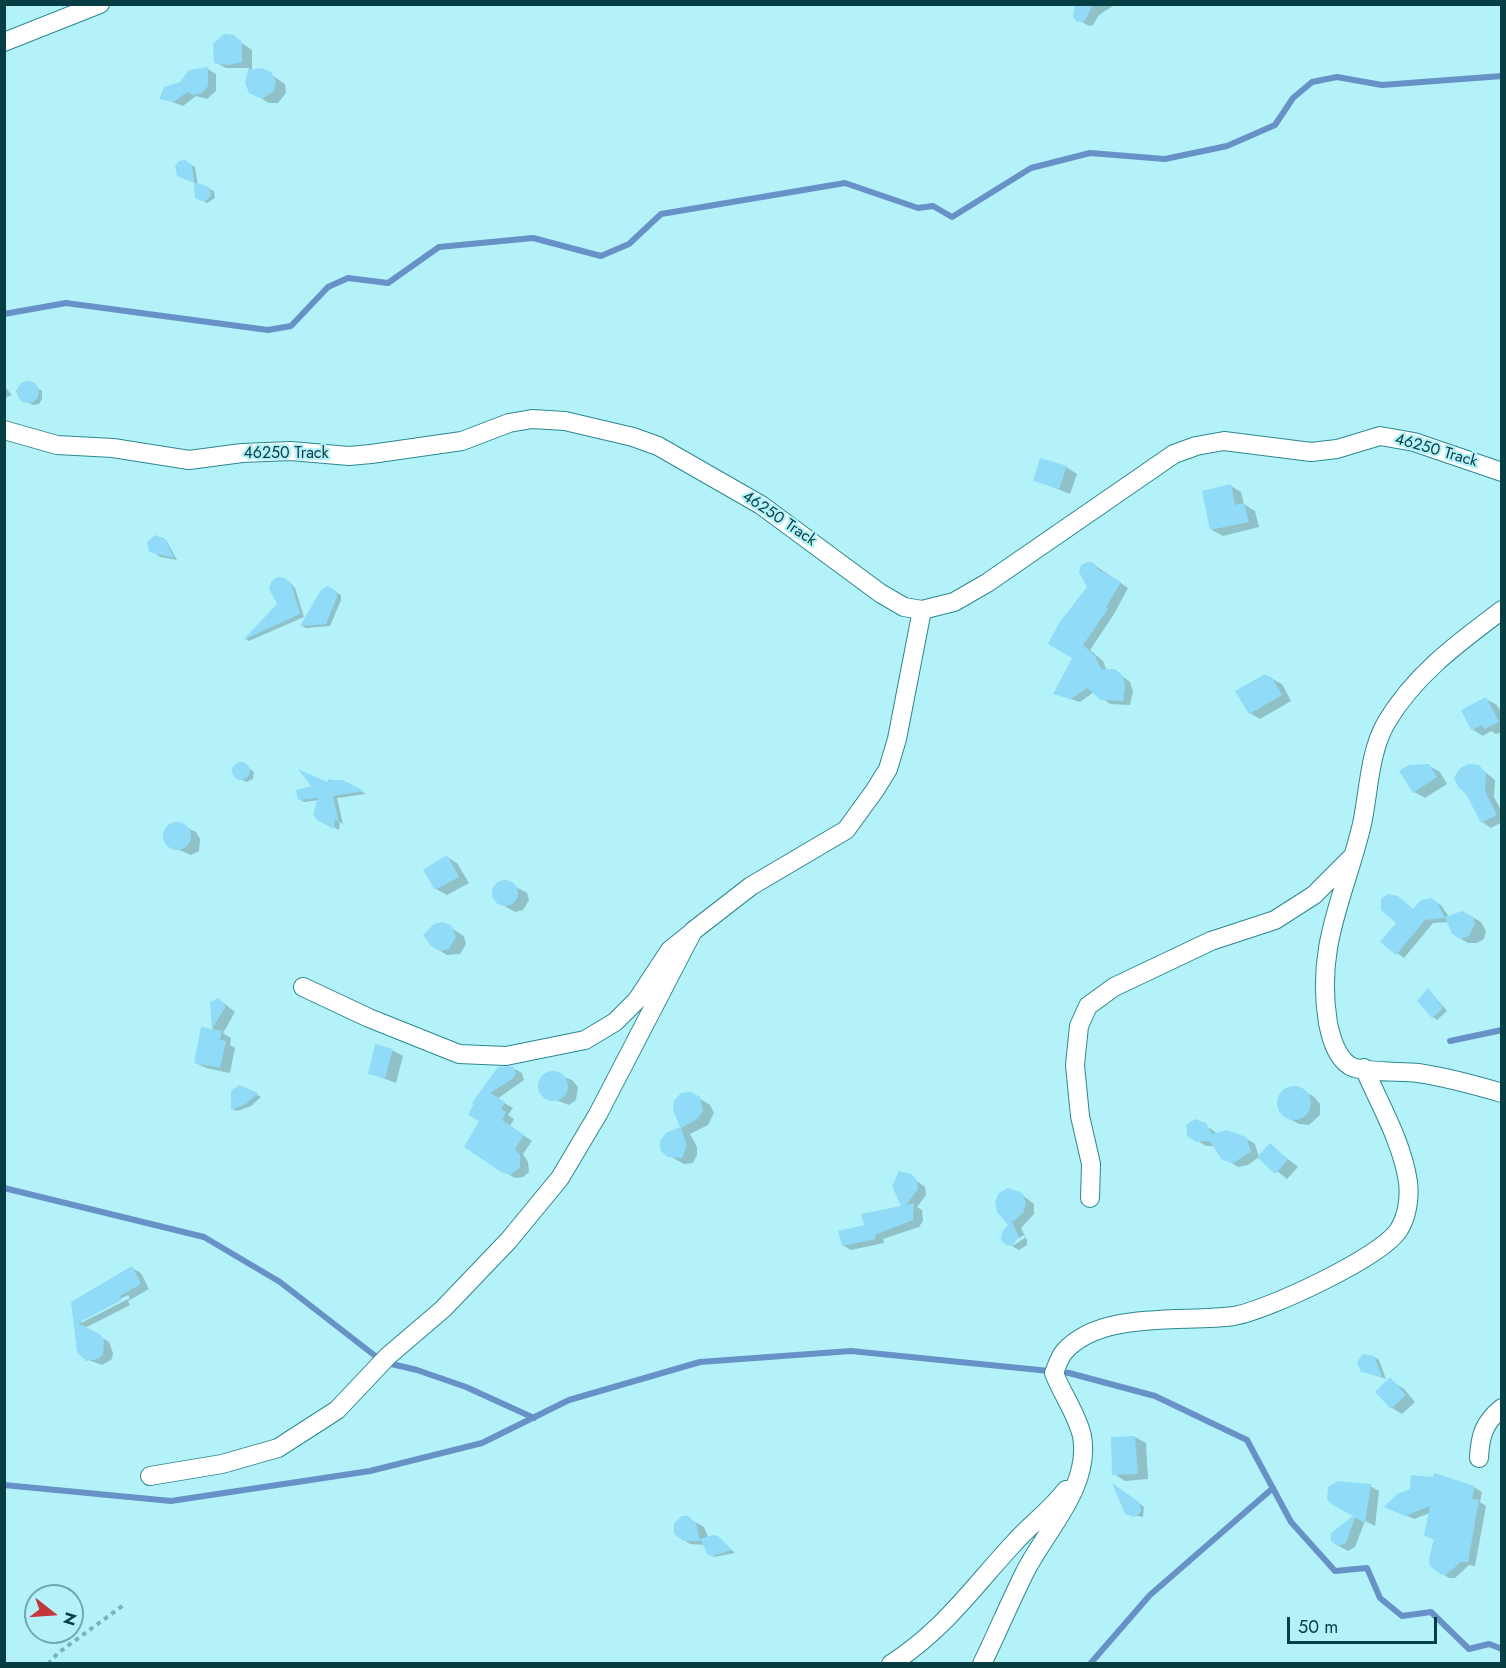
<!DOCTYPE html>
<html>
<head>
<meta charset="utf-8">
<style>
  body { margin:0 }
  #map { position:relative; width:1506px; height:1668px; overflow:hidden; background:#b3f2f9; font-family:Jost,sans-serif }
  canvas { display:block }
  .frame { position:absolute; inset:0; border:6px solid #073e43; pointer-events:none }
  .north { position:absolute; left:24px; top:1584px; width:60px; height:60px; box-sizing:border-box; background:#b3f2f9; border:2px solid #6eaab0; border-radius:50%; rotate:107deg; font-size:16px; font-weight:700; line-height:24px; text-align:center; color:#073e43 }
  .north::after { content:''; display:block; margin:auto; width:21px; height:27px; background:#c53638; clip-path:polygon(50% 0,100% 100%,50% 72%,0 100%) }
  .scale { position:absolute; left:1287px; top:1617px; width:150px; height:27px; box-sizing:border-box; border:3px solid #073e43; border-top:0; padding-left:8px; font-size:18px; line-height:21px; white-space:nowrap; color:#073e43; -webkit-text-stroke:4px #b3f2f9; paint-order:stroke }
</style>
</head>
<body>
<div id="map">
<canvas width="1506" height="1668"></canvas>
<div class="frame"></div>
<div class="north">N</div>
<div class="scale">50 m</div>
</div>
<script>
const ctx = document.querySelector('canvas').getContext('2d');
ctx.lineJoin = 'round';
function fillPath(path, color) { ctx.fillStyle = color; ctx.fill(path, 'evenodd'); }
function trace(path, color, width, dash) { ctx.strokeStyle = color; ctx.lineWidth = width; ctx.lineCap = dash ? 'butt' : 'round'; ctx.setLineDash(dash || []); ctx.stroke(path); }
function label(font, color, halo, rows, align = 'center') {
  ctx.font = font + ' Jost,sans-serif'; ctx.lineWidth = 4.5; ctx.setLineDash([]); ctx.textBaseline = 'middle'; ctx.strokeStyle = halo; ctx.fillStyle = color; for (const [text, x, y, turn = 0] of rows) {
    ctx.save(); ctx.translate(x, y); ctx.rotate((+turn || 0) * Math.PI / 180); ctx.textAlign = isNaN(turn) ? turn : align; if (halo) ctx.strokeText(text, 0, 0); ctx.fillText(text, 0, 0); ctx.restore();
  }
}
fillPath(new Path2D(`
  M1082 4H1116L1099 15 1093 25 1089 26 1080 21Z
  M240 42 252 50V71L273 76 285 84 286 93 278 103H269L250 92 247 83 249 68H226L215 62Z
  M208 69 216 74V91L207 99 196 96 183 106 161 98Z
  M190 164 195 167 198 185 214 191 215 198 207 203 197 197 195 183 176 170Z
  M29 383 42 391V399L39 404 33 405 21 399 16 391Z
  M4 386 12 395 4 398Z
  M1066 467 1077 474 1070 494 1035 480Z
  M1231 486 1241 492 1244 504 1255 511 1259 527 1223 536 1212 530Z
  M161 537 166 540 177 560 160 557 148 547 152 538Z
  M1093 564 1128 588 1114 614 1090 650 1103 661 1107 671H1115L1130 682 1133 691 1130 705 1110 704 1094 692 1080 702 1055 694 1074 658Z
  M290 582 295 588 304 617 249 641 246 639 279 604Z
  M328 588 341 595V600L330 626 306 628 302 626Z
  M1265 675 1282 684 1291 701 1260 719 1250 713Z
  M1486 699 1497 705 1502 714V732L1496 734 1491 731 1483 736 1472 729Z
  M238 764H244L254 772 253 779 246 782 241 779 234 771Z
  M1429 766 1440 772 1447 784 1425 798 1414 792Z
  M1479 767 1495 780 1494 797 1502 812V822L1491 828 1482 822 1467 793Z
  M330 780 343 781 366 794 337 798 343 824 340 822 339 830 319 819V800L304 802 299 799 327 784Z
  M176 823 196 832 200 839 199 851 191 855 168 845 164 838 168 826Z
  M447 857 457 863 469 883 447 895 436 889Z
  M505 881 527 893 529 900 523 910 515 912 496 901 493 889 498 883Z
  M1402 900 1414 910 1434 901 1441 905 1449 917 1462 912 1469 915 1481 922 1486 931 1484 939 1477 943H1468L1456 936 1448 922 1433 923 1404 958 1382 942 1399 922Z
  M446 925 464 936 466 944 460 954 447 955 436 948Z
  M1429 990 1447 1011 1437 1020 1433 1017Z
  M221 1001 235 1012 223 1033 231 1038 230 1045 235 1048 230 1073 206 1068 196 1063 213 1031 212 1003Z
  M392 1050 403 1056 396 1083 369 1073Z
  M499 1068H513L522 1073 524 1080 497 1099 513 1108 508 1115 514 1119 510 1126 532 1141 523 1154 528 1162 529 1172 523 1177 515 1178 506 1173 474 1104Z
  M551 1072 572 1080 578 1087 576 1100 569 1105 545 1096 540 1082Z
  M242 1086 261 1097 251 1106 237 1111 232 1109 236 1088Z
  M1292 1087 1313 1096 1320 1104V1115L1309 1125 1299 1124 1288 1118 1278 1106 1279 1096Z
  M699 1098 710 1105 714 1113 708 1125 690 1134 697 1147V1155L693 1163 684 1164 664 1153 661 1145 682 1127Z
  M1193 1121H1199L1218 1134 1245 1138 1255 1144 1259 1157 1270 1145 1298 1167 1287 1179 1259 1157 1248 1165 1238 1167 1219 1155 1214 1146H1206L1188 1135Z
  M910 1176 925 1187 926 1195 917 1207 922 1210 923 1221 919 1227 883 1239 884 1243 851 1250 843 1245 865 1226 903 1207Z
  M1017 1191 1034 1204V1214L1021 1228 1027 1240V1245L1019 1250 1012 1246 1025 1238 1024 1235 1010 1243V1225Z
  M132 1268 141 1273 149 1289 128 1301 130 1305 85 1328 109 1342 113 1353 112 1359 102 1365 91 1361 81 1356 72 1302ZM128 1295 130 1298 81 1323V1320Z
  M1374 1357 1379 1360 1386 1379 1362 1371Z
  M1393 1382 1404 1389 1415 1402 1402 1414 1392 1408Z
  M1135 1437 1146 1443 1148 1479 1125 1481 1114 1474Z
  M1370 1486 1379 1491 1375 1526 1365 1521 1355 1547 1348 1551 1335 1544 1332 1537 1355 1516Z
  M1117 1487 1144 1507 1143 1517 1129 1514Z
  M1475 1488 1482 1492 1480 1502 1486 1506 1475 1566 1469 1565 1455 1578H1449L1441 1573 1435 1540 1426 1535 1430 1513 1414 1519 1394 1510Z
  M688 1518 704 1527 709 1539 718 1538 735 1553 714 1557 709 1554 705 1545 690 1544 679 1537Z`), '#0003');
trace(new Path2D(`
  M4 314 66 303 268 330 291 326 328 287 348 278 388 283 439 247 533 238 601 256 629 244 661 214 845 183 918 208 933 206 952 217 1031 168 1090 153 1165 159 1227 146 1275 125 1293 98 1312 82 1337 77 1382 85 1502 76
  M1450 1041 1502 1030
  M4 1188 204 1237 280 1282 383 1362 417 1370 466 1387 534 1418
  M4 1485 171 1501 370 1471 482 1443 569 1400 700 1362 851 1351 1069 1373 1155 1396 1247 1440 1291 1522 1335 1571 1367 1568 1380 1598 1402 1616 1431 1612 1469 1649 1489 1644 1502 1649
  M1090 1664 1150 1595 1273 1488`), '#6891c7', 6);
fillPath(new Path2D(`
  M1075 4H1093L1085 21 1077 22 1073 17Z
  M224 34 234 35 242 42V62L228 65 214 63 213 44Z
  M208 67V86L202 93 193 95 187 92 174 102 159 99 164 87 180 82 189 70Z
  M262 68 271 72 276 81 274 91 262 99 249 93 245 83 248 70Z
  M185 160 192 165 194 182 209 187 211 195 207 200 201 201 195 198 194 183 177 176 175 166 179 161Z
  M17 392a11 11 0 1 1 22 0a11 11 0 1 1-22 0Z
  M1040 458 1067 466 1059 489 1033 481Z
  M1231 484 1235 505 1244 503 1249 522 1210 530 1202 491Z
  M155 535 165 539 174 558 149 552 147 542Z
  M1088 562 1094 563 1099 570 1121 582 1106 607 1108 609 1083 645 1095 656 1101 669H1115L1123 676 1125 686 1123 701 1101 700 1087 688 1071 699 1053 694 1072 658 1048 644 1059 623 1087 587 1079 572 1081 565Z
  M277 577 285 578 291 583 300 614 243 640 277 604 269 589 271 582Z
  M328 586 336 591 337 597 326 624 300 626 321 590Z
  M1265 674 1267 678 1271 676 1282 695 1249 714 1235 691Z
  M1486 697 1499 722 1484 729 1482 725 1471 730 1461 710Z
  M232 771a9 9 0 1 1 18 0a9 9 0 1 1-18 0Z
  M1429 764 1437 777 1413 793 1399 771 1409 765Z
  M1469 764 1479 765 1486 773 1485 791 1497 815 1481 823 1466 794 1458 787 1454 778 1460 768Z
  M298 769 327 782 329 778 330 781 343 780 364 791 333 796 339 824 335 818 334 829 317 820 313 814 318 798 298 800 296 790 311 786Z
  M163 836a14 14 0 1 1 28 0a14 14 0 1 1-28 0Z
  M447 855 459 877 435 890 423 870Z
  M492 893a13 13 0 1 1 26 0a13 13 0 1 1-26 0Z
  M1388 894 1398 896 1413 909 1421 900 1431 898 1437 902 1445 918 1425 920 1396 955 1380 942 1396 923 1381 910V899Z
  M1462 911 1473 917 1475 924 1469 936 1460 939 1452 934 1445 917Z
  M443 922 451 925 456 937 449 949 439 951 431 946 423 935 434 924Z
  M1428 988 1443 1008 1432 1018 1417 1001Z
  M218 998 226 1006 212 1029 222 1031 220 1040 226 1041 220 1068 194 1063 201 1027 212 1029 210 1002Z
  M375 1044 393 1049 385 1078 368 1074Z
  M513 1066 516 1074 512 1079 490 1093 505 1102 501 1109 506 1112 502 1120 524 1135 515 1149 520 1155V1167L510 1175 501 1172 464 1147 479 1121 468 1115 474 1103 471 1104 498 1067Z
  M538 1086a15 15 0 1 1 30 0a15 15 0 1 1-30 0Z
  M239 1085 258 1093 246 1104 231 1110V1091Z
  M1277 1103a17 17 0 1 1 34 0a17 17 0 1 1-34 0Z
  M691 1092 700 1097 703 1111 697 1119 681 1128 687 1145 682 1158 667 1157 660 1150V1141L666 1133 680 1127 673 1110 674 1101 681 1093Z
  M1195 1119 1206 1123 1212 1134 1227 1130 1246 1137 1251 1152 1233 1163 1222 1160 1210 1141 1196 1142 1187 1136 1186 1125Z
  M1270 1143 1288 1160 1275 1174 1257 1157Z
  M899 1171 911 1174 917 1180 918 1189 906 1205 914 1203 913 1220 875 1235 876 1239 842 1246 838 1231 864 1225 861 1214 901 1206 892 1186Z
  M1008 1188 1022 1193 1026 1203 1023 1213 1012 1222 1019 1237 1012 1246 1006 1245 1001 1240 1002 1232 1008 1225 997 1212 995 1202 999 1193Z
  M132 1266 141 1284 120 1296 122 1300 78 1323 101 1335 104 1341 103 1354 98 1359 86 1361 77 1352 71 1302Z
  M1363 1354 1374 1356 1382 1377 1361 1372 1357 1362Z
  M1390 1377 1406 1395 1391 1409 1375 1392Z
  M1135 1436 1138 1474 1112 1475 1111 1437Z
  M1434 1473 1475 1486 1472 1499 1479 1500 1468 1562H1461L1446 1575 1440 1574 1430 1566 1429 1560 1434 1538 1424 1536 1430 1506 1405 1516 1384 1507 1397 1494 1410 1489 1411 1475 1433 1477Z
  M1338 1481 1371 1484 1365 1523 1355 1517 1346 1543 1338 1546 1331 1541V1533L1353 1516 1331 1504 1327 1499 1328 1487Z
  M1112 1483 1139 1502 1141 1511 1138 1515 1134 1517 1125 1514Z
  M682 1516H688L696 1523 700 1541H683L674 1534V1523Z
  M713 1535 718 1536 732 1550 713 1556 708 1555 700 1539Z`), '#90dbf8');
const street = new Path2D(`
  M4 42 100 4
  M4 430 57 445 113 448 189 460 242 453 291 451 349 456 371 454 462 441 509 423 532 419 565 421 633 437 658 446 761 505 880 593 904 607 922 610 954 602 987 583 1174 454 1196 446 1224 441 1311 452 1337 449 1380 436 1414 442 1502 472
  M1502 610C1458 643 1414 675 1386 723 1369 753 1369 791 1362 824 1345 896 1315 945 1328 1023 1331 1038 1336 1057 1350 1066 1363 1073 1402 1071 1418 1073 1445 1077 1475 1085 1502 1093
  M303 987 369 1018 459 1054 506 1056 585 1040 615 1022 637 1000 670 950 690 934
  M1090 1198 1091 1164 1080 1116 1075 1065 1079 1026 1088 1006 1114 987 1211 941 1275 920 1314 895 1351 858
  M1479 1458C1480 1436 1484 1422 1502 1408
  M150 1476 222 1464 278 1448 337 1410 388 1356 443 1309 509 1240 560 1178 598 1114 693 931 751 886 846 830 875 790 888 769 897 739 922 610
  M891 1664C945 1629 972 1588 1015 1542 1031 1524 1051 1510 1066 1490
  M982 1664C997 1633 1010 1602 1025 1572 1046 1530 1091 1487 1082 1436 1077 1414 1062 1394 1054 1373 1057 1366 1059 1358 1064 1352 1100 1310 1183 1323 1234 1316 1268 1310 1379 1258 1398 1231 1407 1218 1410 1198 1408 1182 1402 1142 1380 1105 1364 1068`);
trace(street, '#2b8891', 20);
trace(new Path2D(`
  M48 1664 58 1653 125 1604`), '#77b3b9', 4, [4.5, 4.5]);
trace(street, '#fff', 18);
label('16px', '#073e43', '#b3f2f9', [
  ["46250 Track",1436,451,16],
  ["46250 Track",286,454],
  ["46250 Track",779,519,34]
]);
</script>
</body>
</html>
